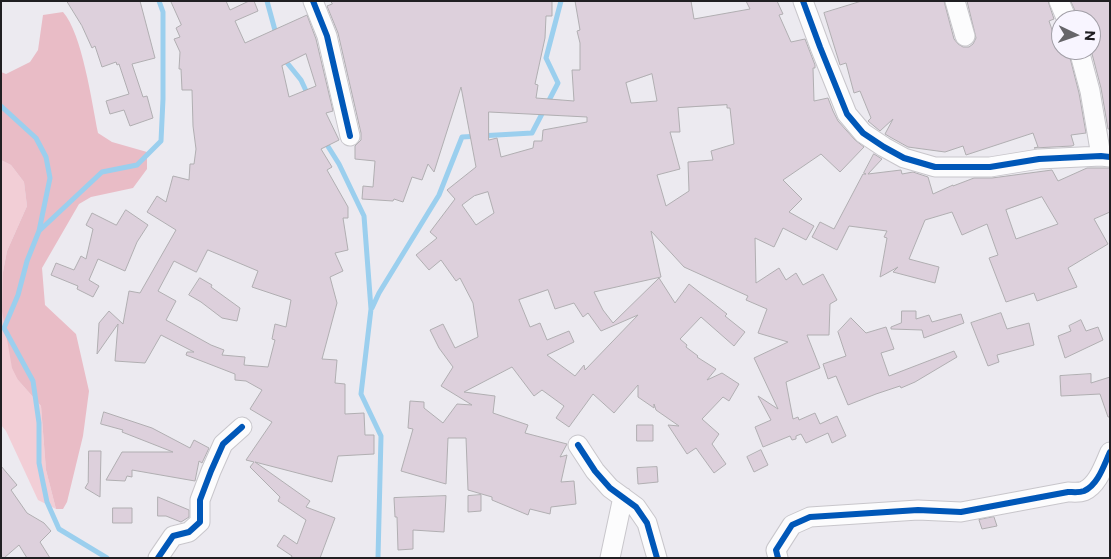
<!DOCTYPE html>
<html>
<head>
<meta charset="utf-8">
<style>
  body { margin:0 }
  #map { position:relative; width:1111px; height:559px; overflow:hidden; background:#eceaf0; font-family:Commissioner,sans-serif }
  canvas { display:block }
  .frame { position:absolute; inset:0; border:2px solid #201f22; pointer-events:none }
  .north { position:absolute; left:1051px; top:10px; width:50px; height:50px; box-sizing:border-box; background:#f8f5ff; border:1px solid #a29fa7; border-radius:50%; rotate:93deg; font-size:14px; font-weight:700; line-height:20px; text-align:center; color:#201f22 }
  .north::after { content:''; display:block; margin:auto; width:18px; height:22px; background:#67666a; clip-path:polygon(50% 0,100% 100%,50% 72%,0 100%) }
</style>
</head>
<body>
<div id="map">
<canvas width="1111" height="559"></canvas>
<div class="frame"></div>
<div class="north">N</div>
</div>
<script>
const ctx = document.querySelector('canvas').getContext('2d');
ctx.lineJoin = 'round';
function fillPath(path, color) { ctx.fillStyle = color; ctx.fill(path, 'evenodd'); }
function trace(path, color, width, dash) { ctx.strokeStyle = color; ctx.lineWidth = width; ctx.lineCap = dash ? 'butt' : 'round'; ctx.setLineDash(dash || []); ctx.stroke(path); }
fillPath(new Path2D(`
  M1 160 11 165 24 182 27 206 7 251 3 272 18 380 41 406 46 470 56 509 38 500 6 431 1 425Z`), '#f2ced6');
fillPath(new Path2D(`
  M63 12C82 33 92 103 98 133L112 142 147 152V169L133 188 91 197 79 204 42 268 45 305 76 334 89 391 83 436 67 502 63 509H56L46 470 41 406 18 380 12 368 2 311 3 272 7 251 27 206 24 182 11 165 1 160V72L6 74 30 62 38 50 43 15Z`), '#e9bcc6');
trace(new Path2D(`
  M267 1 276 34
  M284 59 301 80 308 95
  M1 106 36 138 46 157 50 178 39 231 27 261 18 295 4 328 33 381 39 423V463L47 502 59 529 107 558
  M324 140 339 164 364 216 371 309 361 394 381 436 378 558
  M39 231 102 172 137 165 161 141 163 99V12L159 1
  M372 308 379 293 439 195 462 137 532 133 558 83 546 58 561 1`), '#9bcfee', 5);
const building = new Path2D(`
  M67 1H140L155 58 132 64 143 97 147 96 153 118 130 126 124 110 110 114 106 101 129 94 119 64 117 65 116 62 102 67 95 46 92 48 82 26Z
  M171 1H226L230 10 249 1H254L258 11 235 21 245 43 307 15 316 39 333 111 326 113 339 140 321 149 332 167 327 170 348 207V218H343L348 250 335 253 343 271 330 277 337 303 322 359 337 360 335 383 345 384V414L364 413 365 435H374V454L338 456 332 482 255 462 310 501 306 507 335 518 320 558H291L292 556 277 546 284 535 297 544 306 520 278 501 280 497 250 467 254 462 246 460 272 422 250 409 262 390 246 381 235 380V374L186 355 187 352H194L161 335 145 363 115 361 118 324 97 354 99 323 109 311 123 324 129 291 140 293 176 230 147 212 157 196 166 202 173 176 189 180 190 164H194L196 149 193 126 192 90H182L181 69H179L180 52 174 39 180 37 176 28 181 25ZM306 54 316 86 289 97 282 66ZM208 250 258 271 252 287 291 300 286 327 275 324 272 339 275 340 268 367 244 365 245 357 222 355 224 350 211 345 166 320 176 301 158 291 174 261 196 272Z
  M331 1H552V16H546L545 38 535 84 538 85 536 98 574 101 572 70H580V43L577 31 580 30 575 1H691L694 19 750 9 746 1H777L783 14 779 15 791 42 805 39 815 65V68H813L814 101 828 98 833 111 838 121 855 140 864 147 840 172 821 154 783 180 802 199 789 212 814 226 806 240 783 228 774 247 755 238 756 283 779 268 786 280 796 273 803 285 823 274 837 300 830 304 829 335H807L820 368 786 382 793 419 798 417 799 420 815 413 820 424 837 416 846 436 832 443 828 433 806 443 801 434 796 436V439L792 440 790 436 763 447 755 427 771 420 758 396 778 409 754 358 788 342 758 333 767 309 746 300 748 296 684 267 651 231 661 277 594 292 603 310 613 323 659 278 675 303 689 284 727 314 725 316 745 332 734 346 701 317 680 339 687 345 686 347 698 356 697 357 716 369 707 380 722 373 739 384 729 401 723 397 702 419 719 434 712 444 726 464 714 473 696 448 687 454 668 425 679 426 656 410 654 404V408L638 397V385L614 413 593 394 569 427 556 418 564 406 542 390 534 396 512 367 464 392 495 396 493 413 528 425 525 433 567 444 560 457 567 455 561 482 574 481 576 504 551 507 550 514 530 509 528 515 492 500V497L468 490 466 438H448L446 484 401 471 413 429 408 428 410 401 424 402V408L443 423 457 404 472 405 441 386 453 367 439 348 430 330 443 324 455 348 478 337 473 303 460 278 456 281 441 260 429 270 416 255 437 238 430 232 455 199 447 190 476 167 461 87 434 172 428 164 422 180 412 177 403 202 394 199 393 201 362 199 363 186 373 187 375 161 355 159V146L361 140V133L338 33 327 6 332 4ZM652 74 657 101 631 103 626 83ZM727 105V108H730L734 144 711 151 713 160 688 162 689 191 666 206 657 175 680 169 670 132H680L678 108ZM489 112 587 117V122L543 130 542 141H534L533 148 501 157 497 138 489 140ZM488 192 494 213 476 225 462 205 474 196ZM548 290 555 309 574 303 583 317 588 313 601 331 638 315 585 370 584 365 575 376 547 355 574 342 569 331 547 340 540 323 530 327 519 300Z
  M862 1H944L954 39 958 44 963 47H969L973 44 976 38 967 1H1048L1054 19 1049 21 1059 50H1068L1079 93 1086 133 1071 135 1074 145 1072 146 1034 148 1038 147 1033 133 966 155 963 146 945 152 908 147 890 137 885 134 893 119 880 131 868 121 871 118 860 91 854 93 846 63 840 65 824 13Z
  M1071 1H1110V129H1108L1101 88 1091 50V20H1080Z
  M874 154 882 159 868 174 901 170 902 174 913 172 928 177 933 194 953 185V186L974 178H992L1052 170 1058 181 1087 168H1110V212L1094 219 1108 244 1068 268 1077 287 1037 301 1034 293 1006 302 989 258 998 255 987 224 962 235 952 212 925 220 909 259 939 267 935 283 893 272 898 267 880 277 887 238 884 237 887 231 849 226 837 250 812 237 820 222 834 229 863 174H866L864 173ZM1042 197 1058 224 1016 239 1006 210Z
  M126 210 148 225 137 242 125 271 98 259 89 280 99 286 93 297 77 289 78 286 51 275 56 263 74 270 81 256 86 259 93 229 86 225 92 213 116 225Z
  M200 278 212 285 211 287 240 308 237 321 222 318 201 302 189 295Z
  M902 311H916V319L929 315 932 322 961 314 964 323 924 338 922 330 891 329V327L901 323Z
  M1001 313 1007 329 1029 323 1034 345 997 355 999 362 988 366 971 323Z
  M851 318 866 333 886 327 894 349 881 353 889 376 954 351 957 357 915 382 901 388 900 386 876 394 848 405 836 376 828 379 823 364 846 356 838 332Z
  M1081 320 1086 331 1098 327 1103 340 1065 358 1058 336 1071 331 1069 326Z
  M1091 374V383L1110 377V417H1108L1100 394 1061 396 1060 376Z
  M104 412 152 428 190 448 194 440 209 448 202 463 199 461 195 481 132 470V477L127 476 125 481 106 480 122 452H173L122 432 123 430 101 424Z
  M637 425H653V441H637Z
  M761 450 768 465 754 472 747 457Z
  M89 451H101L100 497 85 488 88 483Z
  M1 466 17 485 11 490 27 513 44 523 51 531 40 542 50 558H27L19 545 4 558H1Z
  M657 467 658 482 638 484 637 468Z
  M481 495V511L468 512V496Z
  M446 496 444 532 413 530V549L398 550 397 517H395L394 498Z
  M158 497 189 510V517L181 522 166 516H158Z
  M113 508H132V523H113Z
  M994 517 997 526 982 529 979 520Z`);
fillPath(building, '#ddd0dc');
trace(building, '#b0aeb1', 1);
const street = new Path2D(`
  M313 1 327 36 350 136
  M803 1 820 47 847 114 863 133 884 147 904 158 935 167H990L1039 159 1101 156 1110 157
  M955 1 965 36
  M1059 1 1067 20
  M1079 50 1090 91 1101 156
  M578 445 595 471 610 488 636 507 647 523 657 558
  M158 558 173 536 189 532 200 522V500L211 471 223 444 242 427
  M610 558 623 497
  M778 558 776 550 792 525 810 517 918 510 961 512 1068 492C1073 492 1079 493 1084 491 1098 485 1104 465 1110 452`);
trace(street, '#c8c6cb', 21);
trace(street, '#fcfcfd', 19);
trace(new Path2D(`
  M313 1 327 36 350 136
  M803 1 820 47 847 114 863 133 884 147 904 158 935 167H990L1039 159 1101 156 1110 157
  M578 445 595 471 610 488 636 507 647 523 657 558
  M158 558 173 536 189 532 200 522V500L211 471 223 444 242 427
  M778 558 776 550 792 525 810 517 918 510 961 512 1068 492C1073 492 1079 493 1084 491 1098 485 1104 465 1110 452`), '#0057b8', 6);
</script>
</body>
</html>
